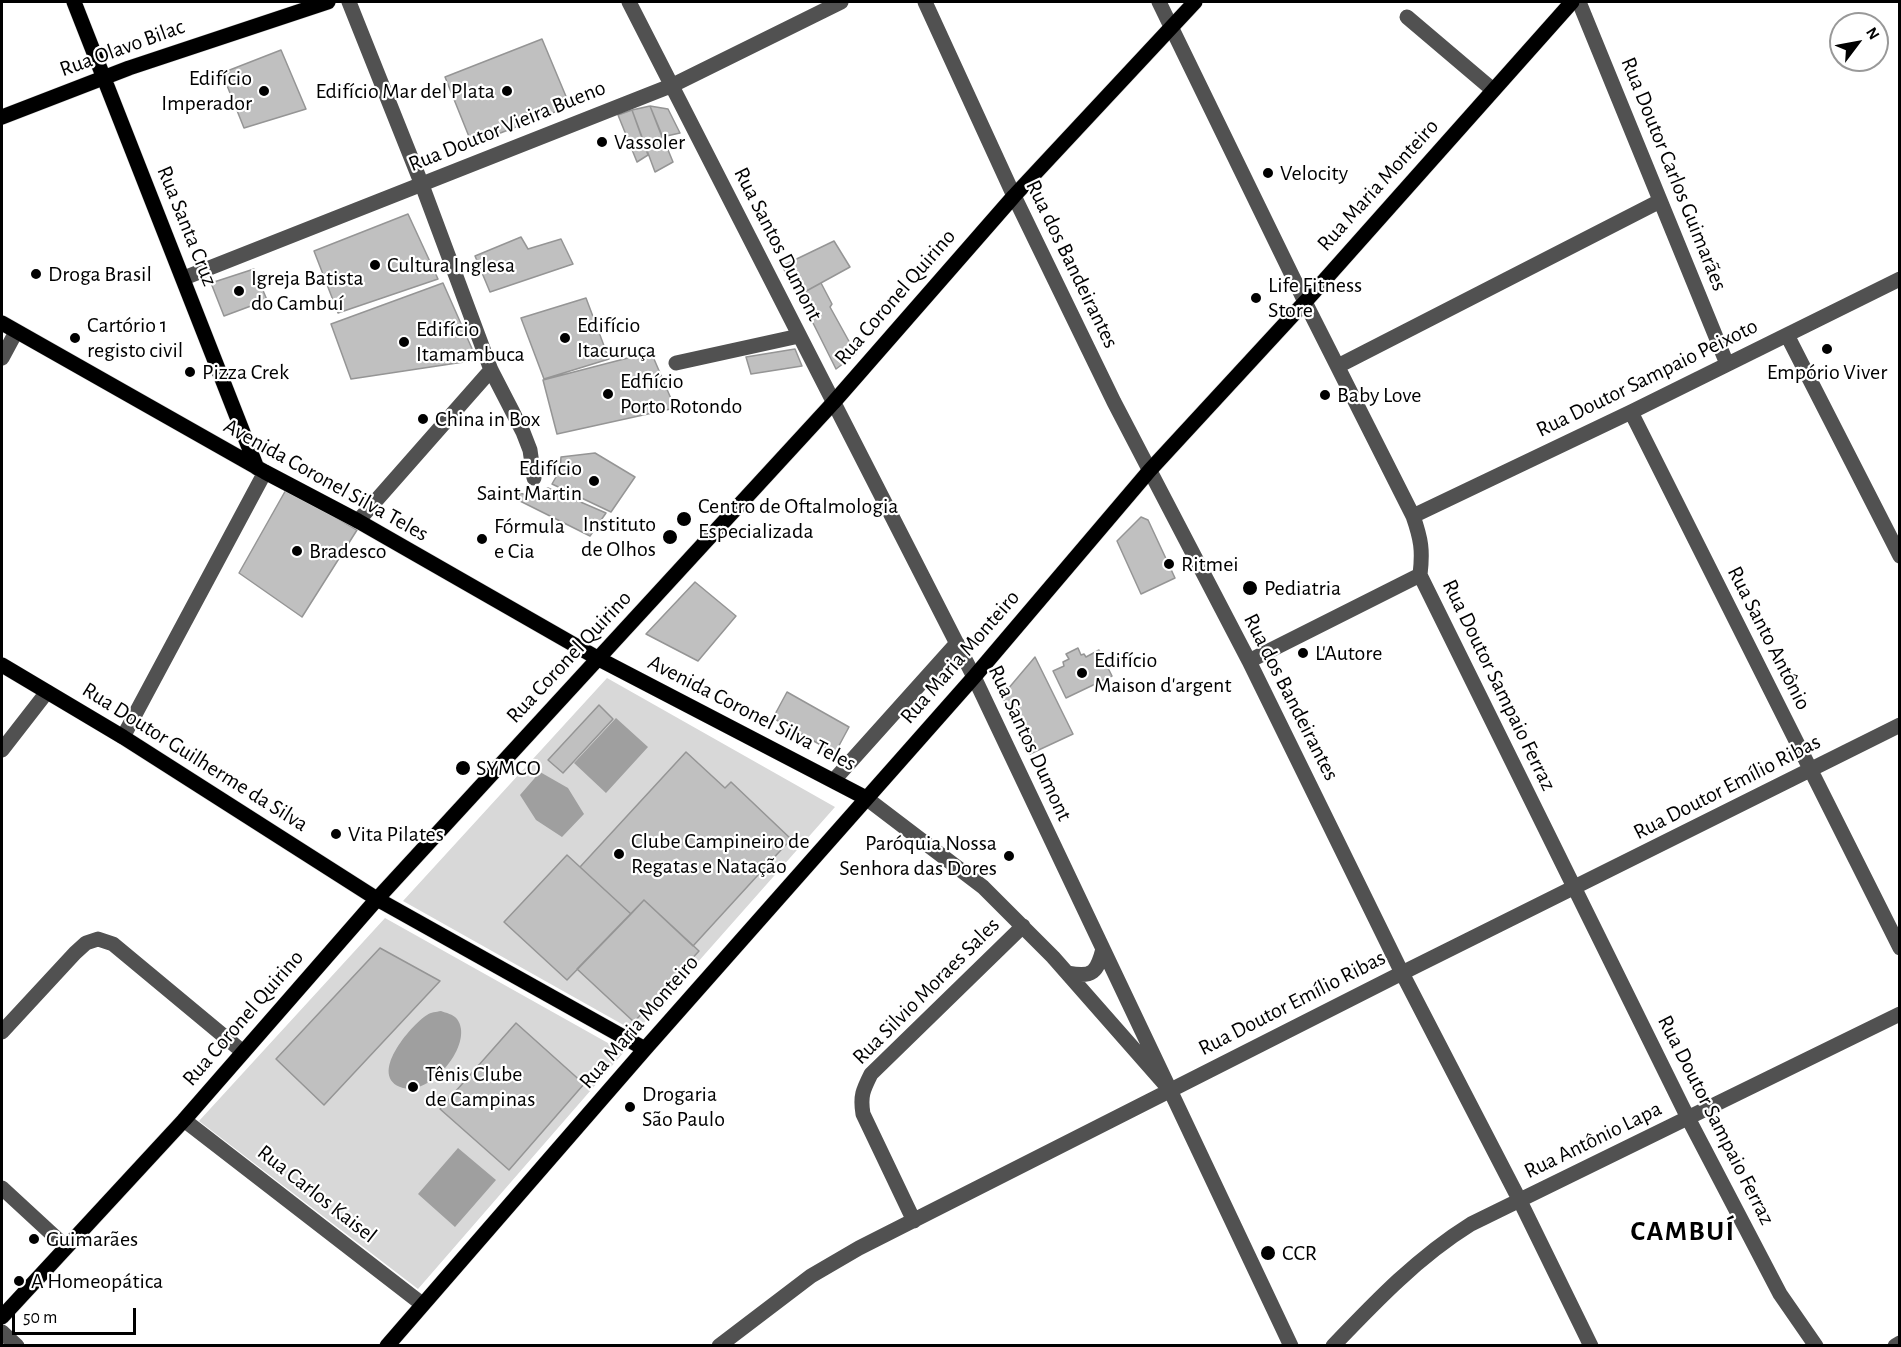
<!DOCTYPE html>
<html>
<head>
<meta charset="utf-8">
<style>
  body { margin:0 }
  #map { position:relative; width:1901px; height:1347px; overflow:hidden; background:#fff; font-family:"Alegreya Sans",sans-serif }
  canvas { display:block }
  .frame { position:absolute; inset:0; border:3px solid #000; pointer-events:none }
  .north { position:absolute; left:1829px; top:12px; width:60px; height:60px; box-sizing:border-box; background:#fff; border:2px solid #999; border-radius:50%; rotate:58deg; font-size:16px; font-weight:700; line-height:24px; text-align:center; color:#000 }
  .north::after { content:''; display:block; margin:auto; width:21px; height:27px; background:#000; clip-path:polygon(50% 0,100% 100%,50% 72%,0 100%) }
  .scale { position:absolute; left:12px; top:1308px; width:124px; height:27px; box-sizing:border-box; border:3px solid #000; border-top:0; padding-left:8px; font-size:18px; line-height:21px; white-space:nowrap; color:#000; -webkit-text-stroke:4px #fff; paint-order:stroke }
</style>
</head>
<body>
<div id="map">
<canvas width="1901" height="1347"></canvas>
<div class="frame"></div>
<div class="north">N</div>
<div class="scale">50 m</div>
</div>
<script>
const ctx = document.querySelector('canvas').getContext('2d');
ctx.lineJoin = 'round';
function fillPath(path, color) { ctx.fillStyle = color; ctx.fill(path, 'evenodd'); }
function trace(path, color, width, dash) { ctx.strokeStyle = color; ctx.lineWidth = width; ctx.lineCap = dash ? 'butt' : 'round'; ctx.setLineDash(dash || []); ctx.stroke(path); }
function label(font, color, halo, rows, align = 'center') {
  ctx.font = font + ' "Alegreya Sans",sans-serif'; ctx.lineWidth = 4.5; ctx.setLineDash([]); ctx.textBaseline = 'middle'; ctx.strokeStyle = halo; ctx.fillStyle = color; for (const [text, x, y, turn = 0] of rows) {
    ctx.save(); ctx.translate(x, y); ctx.rotate((+turn || 0) * Math.PI / 180); ctx.textAlign = isNaN(turn) ? turn : align; if (halo) ctx.strokeText(text, 0, 0); ctx.fillText(text, 0, 0); ctx.restore();
  }
}
fillPath(new Path2D(`
  M607 678 835 807 636 1032 403 901Z
  M385 918 624 1052 418 1289 199 1121Z`), '#d8d8d8');
fillPath(new Path2D(`
  M616 718 648 747 606 793 574 763Z
  M540 772 568 788 584 814 562 837 536 820 520 795Z
  M441 1011C446 1013 453 1014 457 1019 475 1043 431 1096 403 1088 366 1077 411 1025 427 1015 431 1012 436 1012 441 1011Z
  M458 1148 496 1180 455 1227 418 1194Z`), '#9f9f9f');
const building = new Path2D(`
  M542 39 570 106 472 144 445 77Z
  M281 50 306 109 244 128 222 73Z
  M650 106 668 109 680 133 662 137Z
  M650 106 673 162 655 172 632 110Z
  M632 110 648 155 637 162 618 115Z
  M408 214 438 279 338 313 314 251Z
  M521 237 528 249 561 239 573 264 490 292 475 256Z
  M834 241 850 267 799 295 782 266Z
  M254 269 267 300 224 316 211 283Z
  M443 283 477 360 351 379 331 324Z
  M821 283 832 304 830 307 856 354 836 369 799 295Z
  M586 298 609 359 544 379 521 318Z
  M795 349 802 366 751 374 746 357Z
  M651 352 675 408 557 434 543 380Z
  M595 453 635 477 611 512 552 484 560 470 561 457Z
  M287 488 357 530 302 617 239 573Z
  M548 488 606 513 590 536 518 500 520 493 532 497Z
  M1141 517 1148 520 1175 578 1141 594 1117 541Z
  M695 582 736 616 698 661 646 634Z
  M1078 648 1081 655 1084 654 1086 657 1099 650 1112 676 1066 698 1053 671 1064 666 1063 662 1069 659 1066 654Z
  M1035 657 1073 734 1030 754 1002 696Z
  M787 692 849 727 835 753 773 718Z
  M599 705 613 719 563 773 548 760Z
  M686 752 725 788 731 782 791 839 693 946 644 900 631 914 580 867Z
  M567 855 631 914 567 980 504 922Z
  M644 900 699 951 634 1022 577 969Z
  M380 948 440 981 324 1105 276 1059Z
  M516 1023 584 1084 509 1170 440 1109Z`);
fillPath(building, '#c0c0c0');
trace(building, '#959595', 1.5);
const major = new Path2D(`
  M74 2 257 468
  M2 117 129 68 328 2
  M2 323 265 472 358 521 599 659 866 798
  M2 665 123 737 377 899 645 1049
  M2 1317 184 1120 377 899 833 403 1014 196 1195 2
  M387 1346 645 1049 974 677 1150 470 1305 302 1572 2`);
trace(major, '#dbdbdb', 16);
trace(new Path2D(`
  M349 2 422 185 491 370 523 432 530 450 534 478
  M629 2 974 677 1170 1090
  M925 2 1014 196 1114 402 1249 661 1402 973 1520 1201 1591 1346
  M1159 2 1305 302 1413 516C1421 539 1423 550 1420 575L1688 1118 1780 1294 1816 1346
  M1579 2 1727 364
  M1407 17 1493 90
  M184 278 673 85 841 2
  M1787 335 1900 556
  M2 358 16 332
  M676 363 799 336
  M1338 366 1660 201
  M1631 412 1900 948
  M1413 516 1631 412 1900 279
  M358 521 491 370
  M1249 661 1420 575
  M123 737 265 472
  M2 750 47 692
  M834 780 957 643
  M866 798 983 887 1053 957 1170 1090 1291 1346
  M1068 973C1093 978 1097 972 1103 949
  M2 1032 75 953 86 943 98 939 113 944 243 1052
  M184 1120 422 1304
  M2 1188 66 1247
  M914 1221 863 1114C860 1096 863 1090 871 1074L1023 926
  M2 1332 17 1346
  M719 1346 811 1276 859 1248 1402 973 1900 725
  M1333 1346C1376 1301 1418 1257 1471 1224L1900 1014
  M1895 1346 1900 1343`), '#515151', 15);
trace(major, '#000', 15);
for (const [x, y, r, color] of [
  [264,91,6,"#000"],
  [507,91,6,"#000"],
  [602,142,6,"#000"],
  [1268,173,6,"#000"],
  [375,265,6,"#000"],
  [36,274,6,"#000"],
  [239,291,6,"#000"],
  [1256,298,6,"#000"],
  [75,338,6,"#000"],
  [565,338,6,"#000"],
  [404,342,6,"#000"],
  [1827,349,6,"#000"],
  [190,372,6,"#000"],
  [608,394,6,"#000"],
  [1325,395,6,"#000"],
  [423,419,6,"#000"],
  [594,481,6,"#000"],
  [684,519,8,"#000"],
  [670,537,8,"#000"],
  [482,539,6,"#000"],
  [297,551,6,"#000"],
  [1169,564,6,"#000"],
  [1250,588,8,"#000"],
  [1303,653,6,"#000"],
  [1082,673,6,"#000"],
  [463,768,8,"#000"],
  [336,834,6,"#000"],
  [619,854,6,"#000"],
  [1009,856,6,"#000"],
  [413,1087,6,"#000"],
  [630,1107,6,"#000"],
  [34,1239,6,"#000"],
  [1268,1253,8,"#000"],
  [19,1281,6,"#000"]
]) { const dot = new Path2D(); dot.arc(x, y, r, 0, 2 * Math.PI); ctx.fillStyle = color; ctx.fill(dot); trace(dot, '#fff', 2); }
label('22px', '#000', '#fff', [
  ["Rua Olavo Bilac",122,48,-20],
  ["Rua Doutor Vieira Bueno",507,126,-22],
  ["Rua Doutor Carlos Guimarães",1674,174,68],
  ["Rua Maria Monteiro",1378,185,-48],
  ["Rua Santa Cruz",187,226,68],
  ["Rua Santos Dumont",778,244,63],
  ["Rua dos Bandeirantes",1072,264,64],
  ["Rua Coronel Quirino",895,297,-49],
  ["Rua Doutor Sampaio Peixoto",1647,378,-26],
  ["Avenida Coronel Silva Teles",326,480,29],
  ["Rua Santo Antônio",1769,638,63],
  ["Rua Coronel Quirino",569,657,-47],
  ["Rua Maria Monteiro",960,657,-49],
  ["Rua Doutor Sampaio Ferraz",1499,685,64],
  ["Rua dos Bandeirantes",1291,697,63],
  ["Avenida Coronel Silva Teles",752,713,27],
  ["Rua Santos Dumont",1030,743,65],
  ["Rua Doutor Guilherme da Silva",195,757,32],
  ["Rua Doutor Emílio Ribas",1727,787,-27],
  ["Rua Silvio Moraes Sales",926,991,-45],
  ["Rua Doutor Emílio Ribas",1292,1003,-27],
  ["Rua Coronel Quirino",243,1018,-49],
  ["Rua Maria Monteiro",639,1022,-49],
  ["Rua Doutor Sampaio Ferraz",1716,1120,63],
  ["Rua Antônio Lapa",1593,1140,-26],
  ["Rua Carlos Kaisel",317,1194,38]
]);
label('22px', '#000', '#fff', [
  ["Edifício",252,78,"right"],
  ["Imperador",252,103,"right"],
  ["Edifício Mar del Plata",495,91,"right"],
  ["Vassoler",614,142],
  ["Velocity",1280,173],
  ["Cultura Inglesa",387,265],
  ["Droga Brasil",48,274],
  ["Igreja Batista",251,278],
  ["do Cambuí",251,303],
  ["Life Fitness",1268,285],
  ["Store",1268,310],
  ["Cartório 1",87,325],
  ["registo civil",87,350],
  ["Edifício",577,325],
  ["Itacuruça",577,350],
  ["Edifício",416,329],
  ["Itamambuca",416,354],
  ["Pizza Crek",202,372],
  ["Empório Viver",1827,372,"center"],
  ["Edfiício",620,381],
  ["Porto Rotondo",620,406],
  ["Baby Love",1337,395],
  ["China in Box",435,419],
  ["Edifício",582,468,"right"],
  ["Saint Martin",582,493,"right"],
  ["Centro de Oftalmologia",698,506],
  ["Especializada",698,531],
  ["Instituto",656,524,"right"],
  ["de Olhos",656,549,"right"],
  ["Fórmula",494,526],
  ["e Cia",494,551],
  ["Bradesco",309,551],
  ["Ritmei",1181,564],
  ["Pediatria",1264,588],
  ["L'Autore",1315,653],
  ["Edifício",1094,660],
  ["Maison d'argent",1094,685],
  ["SYMCO",476,768],
  ["Vita Pilates",348,834],
  ["Clube Campineiro de",631,841],
  ["Regatas e Natação",631,866],
  ["Paróquia Nossa",997,843,"right"],
  ["Senhora das Dores",997,868,"right"],
  ["Tênis Clube",425,1074],
  ["de Campinas",425,1099],
  ["Drogaria",642,1094],
  ["São Paulo",642,1119],
  ["Guimarães",46,1239],
  ["CCR",1282,1253],
  ["A Homeopática",31,1281]
], 'left');
ctx.letterSpacing = '1.5px';
label('bold 28px', '#000', '#fff', [
  ["CAMBUÍ",1683,1232]
]);
ctx.letterSpacing = '0px';
</script>
</body>
</html>
